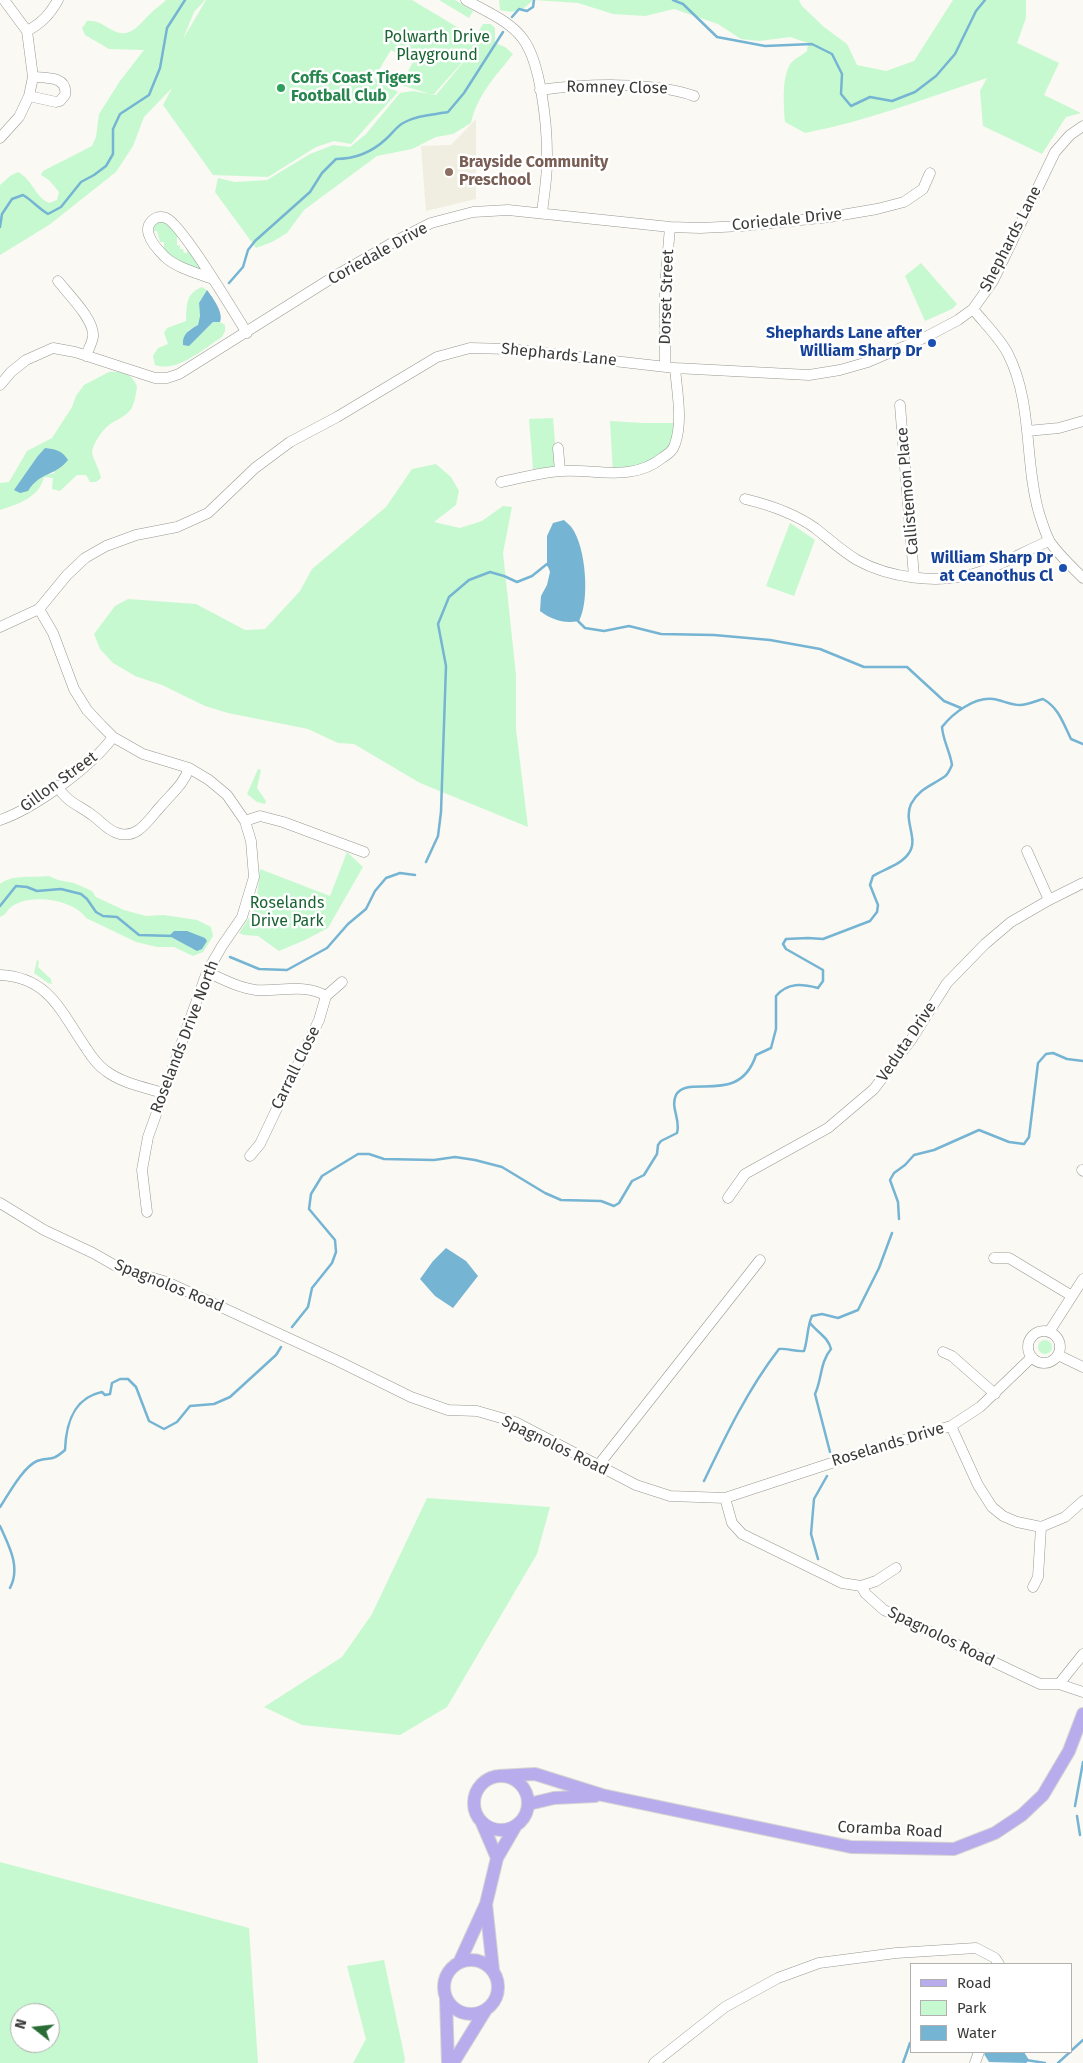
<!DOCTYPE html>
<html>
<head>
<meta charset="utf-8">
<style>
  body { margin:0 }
  #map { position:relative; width:1083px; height:2063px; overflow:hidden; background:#faf9f3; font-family:"Fira Sans",sans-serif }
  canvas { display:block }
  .legend { position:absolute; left:910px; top:1963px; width:162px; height:90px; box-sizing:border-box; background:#fff; border:1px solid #b0b0af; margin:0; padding:6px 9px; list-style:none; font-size:15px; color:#3a3a38 }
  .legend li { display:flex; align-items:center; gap:10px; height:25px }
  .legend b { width:25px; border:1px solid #b0b0af }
  .north { position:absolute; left:10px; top:2003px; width:50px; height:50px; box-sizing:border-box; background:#fff; border:1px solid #b0b0af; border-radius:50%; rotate:286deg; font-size:14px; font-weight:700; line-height:20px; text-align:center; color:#3a3a38 }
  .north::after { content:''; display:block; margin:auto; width:18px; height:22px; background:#296c36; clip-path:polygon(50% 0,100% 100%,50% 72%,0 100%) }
</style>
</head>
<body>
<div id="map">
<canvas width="1083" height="2063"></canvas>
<ul class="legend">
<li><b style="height:6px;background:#b9aced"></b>Road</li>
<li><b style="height:14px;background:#c7f9d0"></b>Park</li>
<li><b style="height:14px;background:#75b4d3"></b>Water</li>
</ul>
<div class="north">N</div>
</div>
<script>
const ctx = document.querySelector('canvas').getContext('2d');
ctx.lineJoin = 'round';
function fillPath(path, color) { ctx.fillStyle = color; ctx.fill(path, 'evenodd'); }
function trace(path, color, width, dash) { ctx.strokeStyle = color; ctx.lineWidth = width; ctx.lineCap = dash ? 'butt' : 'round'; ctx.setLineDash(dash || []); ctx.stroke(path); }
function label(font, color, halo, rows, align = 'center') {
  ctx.font = font + ' "Fira Sans",sans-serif'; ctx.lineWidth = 5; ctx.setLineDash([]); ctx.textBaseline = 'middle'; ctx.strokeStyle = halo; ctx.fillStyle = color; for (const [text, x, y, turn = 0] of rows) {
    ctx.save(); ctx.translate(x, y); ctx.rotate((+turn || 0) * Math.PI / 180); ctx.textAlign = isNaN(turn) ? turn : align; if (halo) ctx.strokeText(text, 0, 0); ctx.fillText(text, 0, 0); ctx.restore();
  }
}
fillPath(new Path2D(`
  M476 119V199L426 211 421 146 451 145Z`), '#f0eee1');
fillPath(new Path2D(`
  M166 0H205L194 12 183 39 206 0H412L467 33 476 46 478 32 483 24H491L495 28V43L505 47 513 54C496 76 477 95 471 123L453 134 436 137 412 149 377 156 304 210 287 233 272 242 256 248 215 192 218 178 235 182 267 180 310 154 333 145 350 147 366 134 400 93 413 91 436 95 476 47 433 95 401 85 413 62 391 50 374 78 398 92 351 144 334 141 316 147 268 177 213 175 163 105 172 88 144 117 133 146 116 172 49 225 0 255V185L10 176 18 172C33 180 35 197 49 203L57 200 59 192 49 180 41 175 43 171 92 146 96 137 99 114 120 81 144 50 109 49 85 35 82 28 87 21C98 20 102 25 112 30 131 40 139 24 151 13 156 8 161 5 166 0Z
  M439 0H455L473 11 469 18Z
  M499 0H533C522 11 516 14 500 10Z
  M534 0H799L802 6 824 27 847 44 857 65 886 71 914 61 953 0H1026V18L1017 43 1059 63 1044 95 1081 113 1066 117 1042 154 983 126 980 91 987 78C927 98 867 121 805 133L785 122C784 106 781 77 791 63 795 58 803 55 807 51L808 43 790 37 759 41 741 39 718 24 674 9 645 16 613 14 578 3Z
  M164 221 177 233V245L180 246V249H183L184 253H187V246L204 271 178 261 164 252V242H160L157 231H154V239V224Z
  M921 263 957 304 952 309 925 321 905 276Z
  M202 287 207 290 199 303 200 316 198 325 187 331 203 332 213 322H220L225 325V331L222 337C204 348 178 373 155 365L153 356 158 348 168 344 164 333 167 328 186 321C187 305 185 294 202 287Z
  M109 372C123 371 131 373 137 386 136 393 135 403 131 409 126 417 115 420 109 425 102 430 93 444 92 452 92 456 100 471 101 478L96 482H90L86 475H77L60 491 52 489 53 478 44 477C39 498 18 504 0 510V483L9 482 27 451 52 438 72 407 76 396 84 385ZM37 457 55 473 42 476 15 490Z
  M553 418 557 467 533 469 529 419Z
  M610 421 644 423H678L675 446 660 460 613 474Z
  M436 464 451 477 459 491 456 505 434 522 460 528 482 521 503 506 512 507 503 553 516 675V729L528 827 420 783 354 744 338 743 308 729 228 713 205 706 162 685 135 676 113 663 100 649 94 634 115 606 128 599 196 604 245 630 265 629 300 591 312 569 386 507 412 469Z
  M790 523 815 540 794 596 766 586Z
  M258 769 261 770 257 788 266 801 265 804 257 802 247 794Z
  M347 852 363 867 328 928 305 940 279 951 258 936 244 935 239 933 256 907 260 869 330 896Z
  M49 876 58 880 74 883 92 891 96 897 124 910 146 916 164 915 197 920 211 927 213 936 203 952 193 956 174 947H157L136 942 86 918C73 899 30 893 11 907 7 910 6 915 0 917V884C12 874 34 878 49 876ZM195 934 207 941 192 949 186 944 173 938Z
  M37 960 39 961 38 967 51 979 52 984 48 983 34 973Z
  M1038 1347a7 7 0 1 1 14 0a7 7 0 1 1-14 0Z
  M427 1498 550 1507 537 1554 447 1707 400 1735 302 1725 264 1707 342 1657 372 1614Z
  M0 1862 249 1928 258 2063H0ZM20 2013H50V2043H20Z
  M384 1960 405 2059 404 2063H353L366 2039 347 1966Z`), '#c7f9d0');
fillPath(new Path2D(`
  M207 290C213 298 224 313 220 322H213L189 346 183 345C182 334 189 330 198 325L200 316 199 303Z
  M45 448C55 449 63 451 68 460 54 477 41 471 28 491L20 493 14 490 37 457Z
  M564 520C566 522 570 525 572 528 586 547 590 601 579 621 564 624 552 620 540 611L541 596 547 585 550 572 547 564V536L553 523Z
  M174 931H187L205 938 207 941 202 949 197 951 173 938 170 935Z
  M446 1248 466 1261 478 1276 453 1308 435 1296 420 1279 433 1261Z
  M987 2052H1024L1029 2060 1026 2063 989 2062 984 2054Z`), '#75b4d3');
trace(new Path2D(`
  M673 0 683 4 717 37 765 46 812 44 832 54 842 74 841 94 851 106 870 97 892 101 915 92 936 76 955 54 976 11 985 0
  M512 17 519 9 527 11 533 7 534 0
  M0 227 2 214 12 199 23 195C33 201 38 208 48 214L61 207 81 182 94 175 106 166 113 154V129L120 114 149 95 160 68 167 28 185 0
  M229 283 243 267 248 250 255 241 310 192 322 173 336 159C354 159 372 152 386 139 392 134 396 127 403 123 418 115 432 115 448 112L464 93 503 32
  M576 619 585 628 604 631 629 626 661 634 714 635 770 640 820 649 864 667H907L944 701 961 708
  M426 862 438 836 441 812 446 666 438 624 449 597 469 580 490 572 504 576 517 582 532 576 547 564 549 566
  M0 906 16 886 27 887 37 891 61 889 81 894 87 899 96 912 103 916 117 917 139 935 173 936
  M230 957 259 969 287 970 327 948 348 924 366 909 375 891 386 878 400 873 415 875
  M899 1219 898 1202 890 1180 894 1173 905 1165 914 1155 934 1150 979 1130 1009 1142 1024 1144 1029 1137 1038 1063 1046 1054 1053 1053 1067 1059 1083 1061
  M810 1323C818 1333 828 1337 831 1349 820 1362 822 1379 815 1394L830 1452
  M292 1327 308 1307 312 1288 332 1263 336 1252 335 1240 309 1209 311 1194 322 1176 358 1154H369L384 1159 434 1160 455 1157 475 1160 502 1167 545 1193 561 1200 601 1201 614 1206 619 1203 632 1181 644 1175 657 1154 658 1145 661 1141 677 1133C681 1119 670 1108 676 1095 688 1073 739 1107 756 1055L771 1048 776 1029V996C788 982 802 984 818 988L823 981V970L786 949 783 944 786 939 808 938 823 939 870 921 877 912 878 905 870 885 873 876C884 869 901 865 909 853 919 839 903 821 911 804 919 789 931 786 944 777 948 775 950 769 952 765 950 751 943 741 942 727 953 713 974 697 993 699 1002 700 1010 705 1020 705 1027 705 1036 701 1043 699 1059 708 1063 723 1071 739L1083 744
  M704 1481C726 1435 748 1389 779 1349 788 1348 795 1352 804 1351 808 1340 807 1326 812 1316L822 1314 838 1318 858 1310 879 1268 892 1233
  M0 1507C8 1495 23 1467 37 1461 51 1456 50 1463 65 1450 66 1424 73 1398 102 1392L105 1395 110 1394 112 1383 120 1379H128L136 1387 149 1421 164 1429 177 1422 190 1406 214 1404 230 1397 276 1355 281 1347
  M0 1526C9 1546 21 1567 10 1588
  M818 1559 811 1534 814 1499 827 1476
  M1075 1806 1083 1762
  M1077 1816 1080 1835
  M1072 2050 1083 2040
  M1026 2060 1045 2063
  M903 2063 910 2043
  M1058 2063 1070 2052`), '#75b4d3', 2.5);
const minor = new Path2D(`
  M466 0C485 11 510 21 523 39 541 63 547 125 547 155 548 174 544 194 542 213
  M27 31C42 23 50 14 58 0
  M540 90C583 84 653 81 694 96
  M29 96 56 102 60 101 65 95C68 76 46 78 33 77
  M0 138 19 117 29 96 33 77 27 31 4 0
  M213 279C197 273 177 268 165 257 159 251 151 243 149 235 145 224 155 214 166 218 181 223 235 314 247 333
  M58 281C68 294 95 320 93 337 92 343 88 350 86 356
  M973 309C984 323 1000 338 1008 354 1033 403 1024 461 1039 513 1042 522 1045 533 1050 542 1059 555 1072 567 1083 578
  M665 366V287L670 227
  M0 385 11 372 26 360 53 348 75 352 155 378H167L179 374 335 276 392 243 431 223 473 212 508 210 670 227 700 228 742 226 830 217 877 209 904 202 923 189 930 173
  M900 405 914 577
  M1027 431 1059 428 1083 421
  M558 448 560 471
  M501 482C521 478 542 472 562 471 597 469 632 482 662 458 668 454 673 451 675 444 683 421 677 392 675 368
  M745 499C770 505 794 513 815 528 829 539 842 551 857 560 889 578 937 584 973 574 999 567 1024 551 1049 541
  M39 609 53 633 74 689 87 710 101 725 113 737 143 754 189 768 209 780 227 795 245 821 251 841 254 877 242 917 222 946 207 972 148 1137 142 1170 147 1212
  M0 627 39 609 67 575 85 558 106 546 136 535 177 527 208 513 255 468 290 442 337 417 437 357 470 348 509 349 675 368 809 375 840 370 868 362 924 338 958 320 973 309 993 281 1055 152 1070 135 1083 126
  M57 786C68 803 77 804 92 815 101 821 107 830 117 833 138 841 150 817 162 805 172 793 184 784 189 768
  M0 820C35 808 91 767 113 737
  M245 821 260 816 283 822 364 852
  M1027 851 1049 900
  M207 972C222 979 239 988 256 990 279 992 305 983 326 996
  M0 975C49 977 61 1012 86 1048 91 1056 97 1065 106 1071 122 1083 143 1087 163 1093
  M250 1156 260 1144 319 1020 326 996 342 982
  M1082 1170 1083 1171
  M728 1198 745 1174 828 1128 874 1089 911 1040 947 983 985 944 1011 922 1049 900 1083 883
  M0 1203 44 1230 93 1253 114 1265 132 1272 167 1282 338 1361 411 1397 448 1410 477 1411 515 1422 636 1485 670 1496 725 1498 871 1450 951 1426 980 1407 1032 1357
  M994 1258H1009L1072 1296
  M1028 1347a16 16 0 1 1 32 0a16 16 0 1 1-32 0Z
  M1049 1332 1083 1279
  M943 1352 952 1356 995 1394
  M1058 1355 1083 1367
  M951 1426 978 1485 992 1507 1003 1516 1017 1522 1041 1527 1065 1517 1083 1501
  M597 1467 760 1260
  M725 1498 732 1523 742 1534 842 1583 861 1586 866 1594 884 1610 1040 1684H1059L1083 1692
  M861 1586 876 1581 896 1568
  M1033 1587 1038 1577 1041 1527
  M1059 1684 1083 1654
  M654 2063 725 2007 778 1978 819 1963 896 1953 976 1948 995 1958 999 1964
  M975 2063 979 2052`);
const major = new Path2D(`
  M474 1803a27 27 0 1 1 54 0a27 27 0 1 1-54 0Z
  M499 1776 535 1774 602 1795 851 1847 954 1849 995 1833 1022 1815 1043 1795 1069 1751 1083 1714
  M529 1804 554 1798 595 1796
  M482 1823 497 1858
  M486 1904 493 1970
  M444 1987a27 27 0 1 1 54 0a27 27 0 1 1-54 0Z
  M460 1961 486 1904 497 1858 515 1827
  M446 1999 448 2063
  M453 2063 485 2011`);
trace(minor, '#989892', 11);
trace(major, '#d4d4d3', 14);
trace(minor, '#fff', 10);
trace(major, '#b9aced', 12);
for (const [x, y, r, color] of [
  [281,88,5,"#2e9e5b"],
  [449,172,5,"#8d6e63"],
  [932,343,5,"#1a4fb4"],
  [1063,568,5,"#1a4fb4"]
]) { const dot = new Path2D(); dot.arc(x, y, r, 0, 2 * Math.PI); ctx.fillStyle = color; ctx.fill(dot); trace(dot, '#fff', 2); }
label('16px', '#196432', '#fff', [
  ["Polwarth Drive",437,38],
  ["Playground",437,56],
  ["Roselands",287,904],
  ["Drive Park",287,922]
]);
label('bold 16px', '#27864d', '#fff', [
  ["Coffs Coast Tigers",291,79],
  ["Football Club",291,97]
], 'left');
label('16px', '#3a3a38', '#fff', [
  ["Romney Close",617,88,1],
  ["Coriedale Drive",787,220,-6],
  ["Shephards Lane",1011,239,-63],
  ["Coriedale Drive",378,254,-29],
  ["Dorset Street",667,297,-88],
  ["Shephards Lane",559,355,6],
  ["Callistemon Place",908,491,-95],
  ["Gillon Street",59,782,-36],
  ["Roselands Drive North",185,1037,-69],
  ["Veduta Drive",907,1042,-56],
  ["Carrall Close",296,1068,-64],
  ["Spagnolos Road",169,1286,22],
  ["Roselands Drive",888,1445,-17],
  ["Spagnolos Road",555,1446,26],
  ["Spagnolos Road",941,1637,26],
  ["Coramba Road",890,1830,3]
]);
label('bold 16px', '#785e54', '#fff', [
  ["Brayside Community",459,163],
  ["Preschool",459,181]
], 'left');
label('bold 16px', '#164399', '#fff', [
  ["Shephards Lane after",922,334],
  ["William Sharp Dr",922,352],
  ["William Sharp Dr",1053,559],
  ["at Ceanothus Cl",1053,577]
], 'right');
</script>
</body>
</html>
